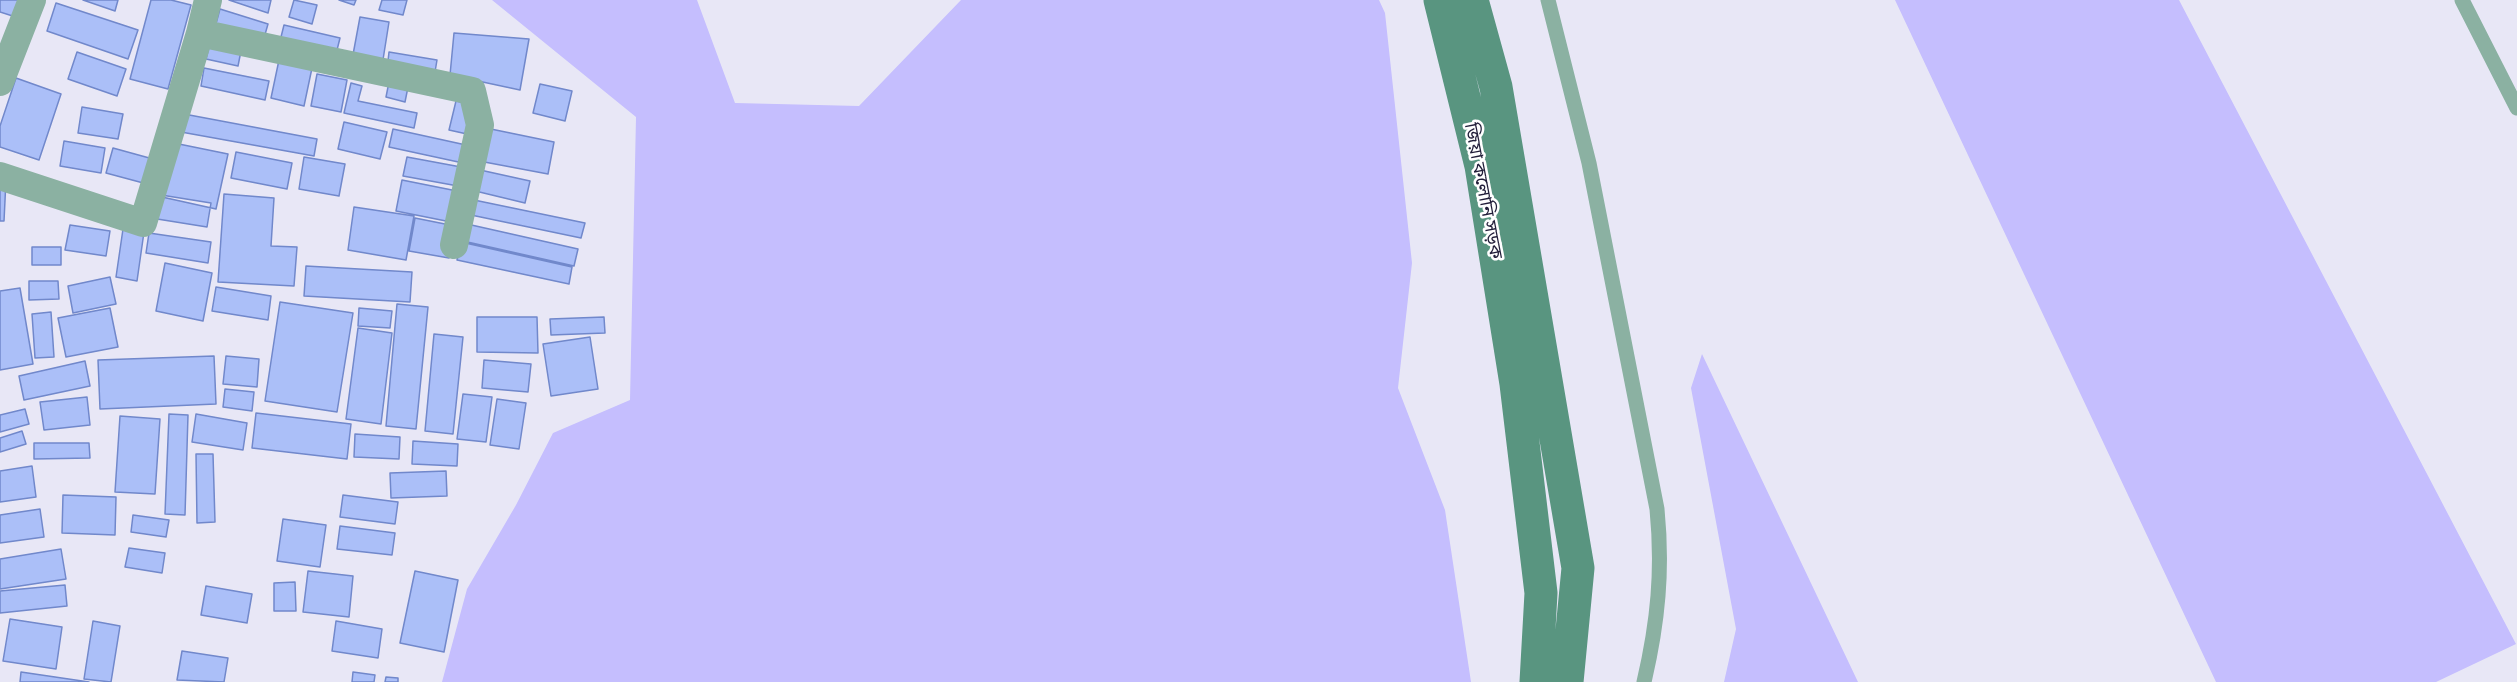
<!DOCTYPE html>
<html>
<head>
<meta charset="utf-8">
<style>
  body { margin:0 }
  canvas { display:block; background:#e8e7f6 }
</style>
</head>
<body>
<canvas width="2517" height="682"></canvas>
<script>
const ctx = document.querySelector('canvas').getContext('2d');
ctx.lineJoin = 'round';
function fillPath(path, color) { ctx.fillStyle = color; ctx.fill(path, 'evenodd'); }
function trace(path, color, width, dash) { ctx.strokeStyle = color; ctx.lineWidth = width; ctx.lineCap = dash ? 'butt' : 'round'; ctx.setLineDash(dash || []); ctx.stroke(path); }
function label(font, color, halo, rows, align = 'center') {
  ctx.font = font + ' "IBM Plex Sans","Noto Sans Bengali",sans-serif'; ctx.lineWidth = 5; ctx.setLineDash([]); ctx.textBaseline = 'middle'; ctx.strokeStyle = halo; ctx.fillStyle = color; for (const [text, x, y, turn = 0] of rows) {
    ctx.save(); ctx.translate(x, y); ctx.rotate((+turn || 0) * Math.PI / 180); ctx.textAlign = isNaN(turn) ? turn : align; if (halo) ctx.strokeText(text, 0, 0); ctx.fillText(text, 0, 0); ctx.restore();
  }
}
fillPath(new Path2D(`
  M492 0H697L735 103 859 106 961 0H1379L1385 13 1412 263 1398 388 1445 510 1471 682H442L467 589 516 505 553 433 630 400 636 117Z
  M1895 0H2179L2516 644 2436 682H2216Z
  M1702 354 1858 682H1724L1736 629 1691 388Z`), '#c5befe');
const building = new Path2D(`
  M0 0H28L22 19 0 12Z
  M83 0H118L115 11Z
  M151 0H171L191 5 168 89 130 79Z
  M229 0H271L268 13Z
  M294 0 317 5 312 24 289 17Z
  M339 0H356L354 5Z
  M382 0H407L403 15 379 10Z
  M56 3 138 30 128 59 47 31Z
  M220 9 268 24 262 45 214 31Z
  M360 17 389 22 382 66 352 60Z
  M284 25 340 38 335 58 279 45Z
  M454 33 529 39 520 90 450 75Z
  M211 39 242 46 238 66 206 59Z
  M77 52 126 69 117 96 68 79Z
  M389 52 437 60 434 78 387 70Z
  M279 60 312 68 304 106 271 98Z
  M204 68 269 81 265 100 201 86Z
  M317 74 347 80 341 112 311 106Z
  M16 78 61 94 39 160 0 147V126Z
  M389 82 408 87 405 102 386 97Z
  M351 83 362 86 358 101 417 113 414 128 344 113Z
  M540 84 572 91 565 121 533 113Z
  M456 101 474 105 467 134 449 130Z
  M82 107 123 114 118 139 78 133Z
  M184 114 317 139 314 156 181 132Z
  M344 122 387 132 380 159 338 149Z
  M486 128 554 142 548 174 479 161Z
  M393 129 466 145 463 163 389 147Z
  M64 141 105 148 101 173 60 166Z
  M174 143 228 154 216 209 162 197Z
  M113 148 153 159 147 184 106 173Z
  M236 152 292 163 287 189 231 178Z
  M304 157 345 164 339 196 299 189Z
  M407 157 461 167 458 186 403 176Z
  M471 168 530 181 525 203 467 189Z
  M0 180H6L4 221H0Z
  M402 180 457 191 451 222 396 211Z
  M155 194 211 203 207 227 151 218Z
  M224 194 274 198 271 246 297 247 294 286 218 282Z
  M474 200 585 223 581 238 471 215Z
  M354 207 414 216 406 260 348 250Z
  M415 218 455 226 449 258 409 251Z
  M467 224 578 249 574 266 463 241Z
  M70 225 110 231 106 256 65 250Z
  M123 229 144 232 137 281 116 277Z
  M149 233 211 242 208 263 146 253Z
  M461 242 572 267 569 284 457 260Z
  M32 247H61V265H32Z
  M165 263 212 273 203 321 156 311Z
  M306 266 412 272 410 302 304 296Z
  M110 277 116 304 73 313 68 286Z
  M29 281H58L59 299 29 300Z
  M216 287 271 296 268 320 212 311Z
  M20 288 33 364 0 370V291Z
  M280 302 353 313 337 412 265 401Z
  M397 304 428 307 416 429 386 426Z
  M110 308 118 347 66 357 58 318Z
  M359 308 392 311 390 328 358 326Z
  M51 312 54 357 35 358 32 314Z
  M477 317H537L538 353 477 352Z
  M604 317 605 333 551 335 550 319Z
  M358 328 392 333 381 424 346 419Z
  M434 334 463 337 453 434 425 431Z
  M590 337 598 389 551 396 543 344Z
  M214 356 216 404 100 409 98 360Z
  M226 356 259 359 257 387 223 384Z
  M484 360 531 364 528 392 482 388Z
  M85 361 90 386 24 400 19 376Z
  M225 389 254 392 252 411 223 407Z
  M463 394 492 397 486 442 457 439Z
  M87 397 90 425 44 430 40 402Z
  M497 399 526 403 519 449 490 445Z
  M25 409 29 424 0 432V415Z
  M256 413 351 424 347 459 252 448Z
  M169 414 188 415 185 515 165 514Z
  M196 414 247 423 243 450 192 442Z
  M120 416 160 419 155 494 115 492Z
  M22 431 26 444 0 452V438Z
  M355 434 400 437 399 459 354 457Z
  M413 441 458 444 457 466 412 464Z
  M34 443H89L90 458 34 459Z
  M196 454H213L215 522 197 523Z
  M32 466 36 497 0 502V471Z
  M446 471 447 496 391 498 390 473Z
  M63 495 116 497 115 535 62 533Z
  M343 495 398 502 395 524 340 517Z
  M40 509 44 537 0 543V515Z
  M133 515 169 520 166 537 131 532Z
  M283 519 326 525 320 567 277 561Z
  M340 526 395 533 392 555 337 549Z
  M129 548 165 553 162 573 125 567Z
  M61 549 66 579 0 589V559Z
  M308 571 353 576 349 617 303 612Z
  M415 571 458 580 444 652 400 643Z
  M295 582 296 611H274V583Z
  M65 585 67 606 0 613V591Z
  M206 586 252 594 247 623 201 615Z
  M10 619 62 627 56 669 3 661Z
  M93 621 120 626 111 682 84 679Z
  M336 621 382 629 378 658 332 651Z
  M182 651 228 658 224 682 177 680Z
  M21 672 89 682H20Z
  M353 672 375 675 374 682H352Z
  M386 677 398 678V682H385Z`);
fillPath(building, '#abbff8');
trace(building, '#7188cb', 1.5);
trace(new Path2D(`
  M1548 0 1589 163 1657 509C1663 570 1658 622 1644 682
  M2462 0 2517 108`), '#8bb1a2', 15);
trace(new Path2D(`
  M200 33 472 91 480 125 454 245
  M0 82 32 0
  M0 176 143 223 200 33 208 0`), '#8bb1a2', 28);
trace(new Path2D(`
  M1440 0 1481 166 1516 384 1541 593 1536 682
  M1472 0 1496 87 1578 568 1567 682`), '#599580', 33);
label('18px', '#211d39', '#fff', [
  ["জিয়া কলোনি সড়ক",1483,191,79]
]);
</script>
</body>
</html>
